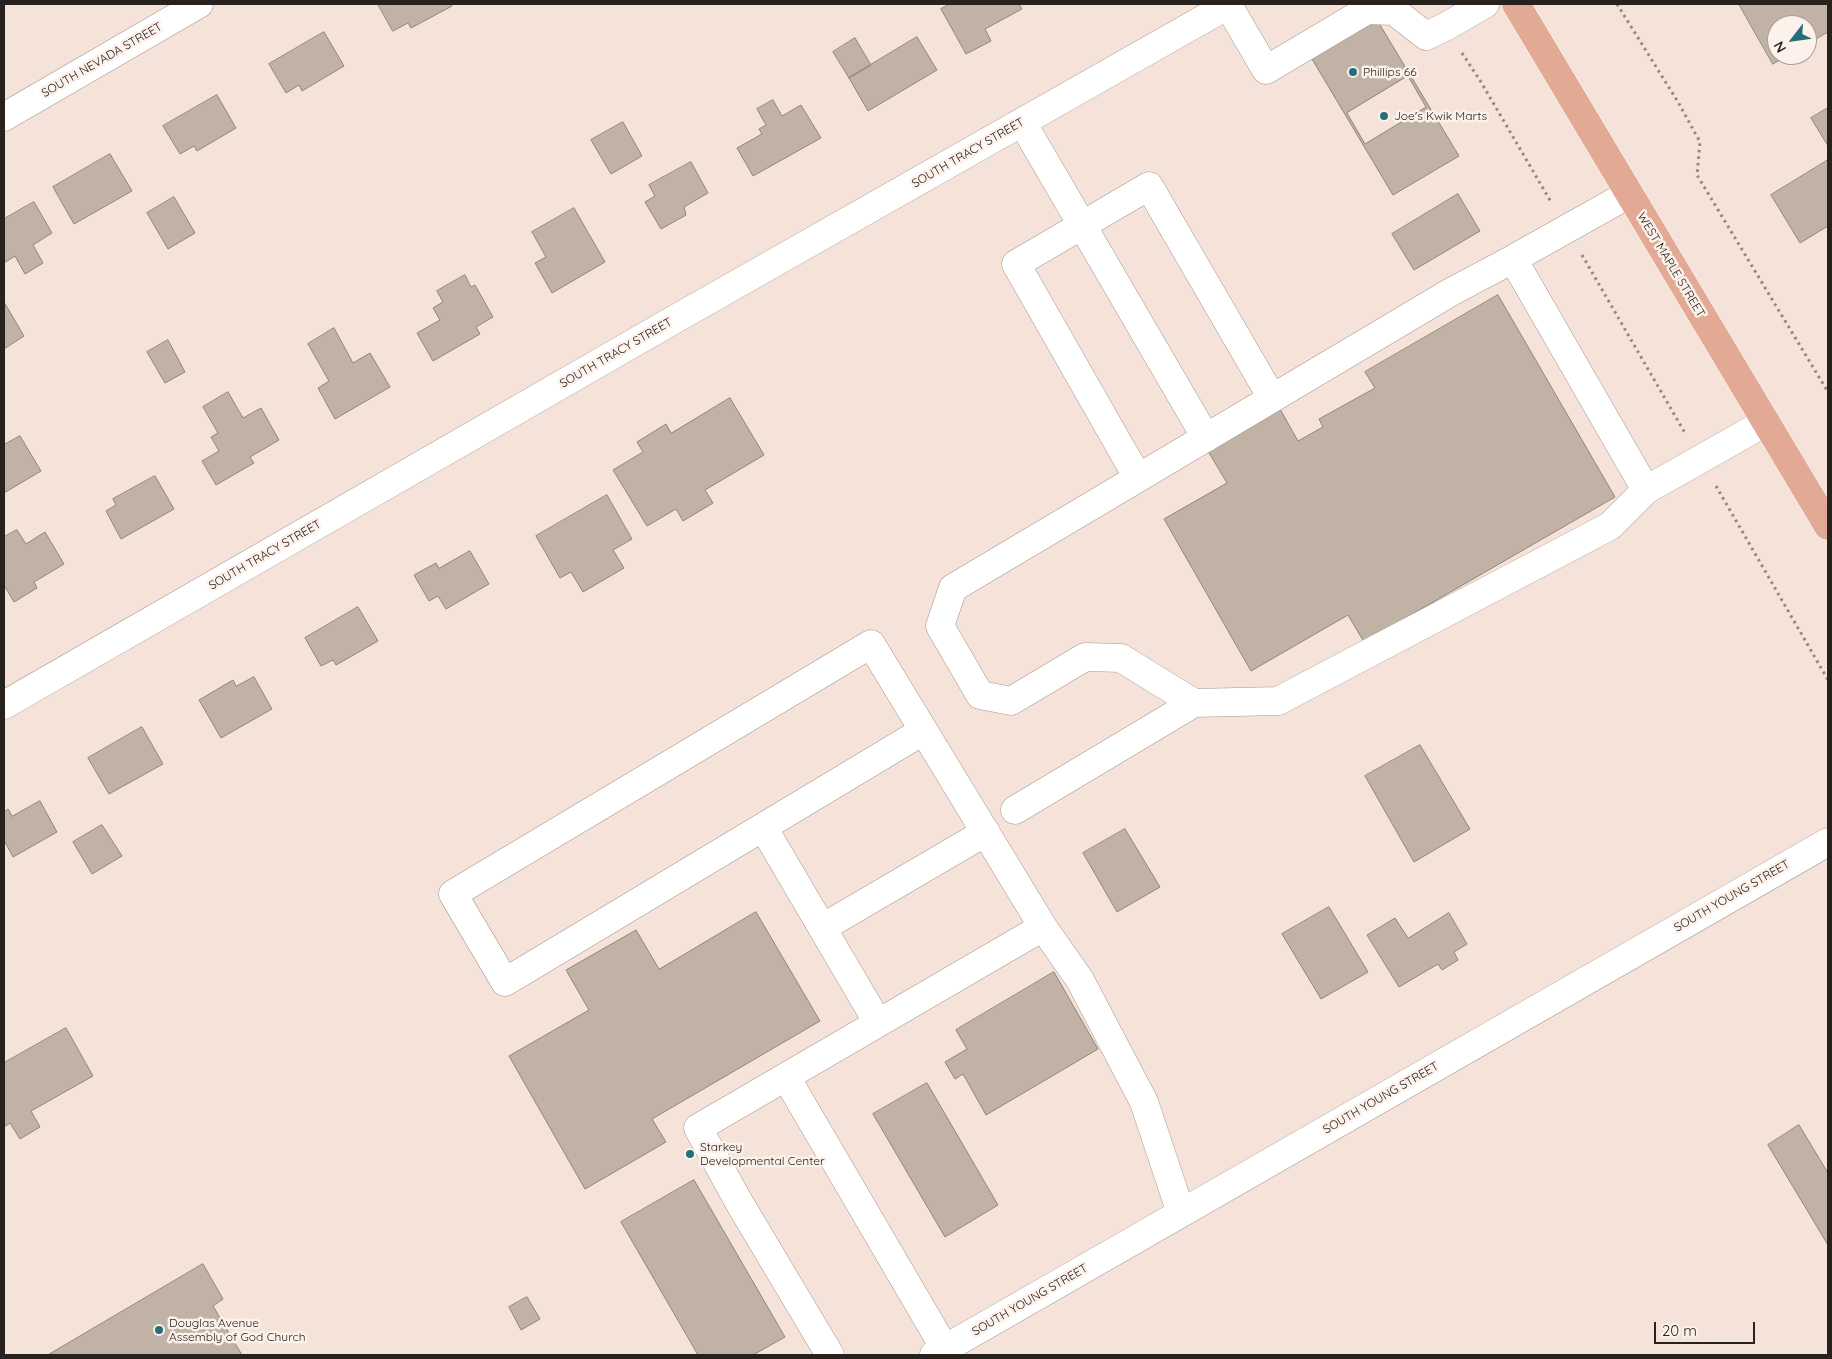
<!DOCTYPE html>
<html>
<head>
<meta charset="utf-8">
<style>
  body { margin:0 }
  #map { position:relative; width:1832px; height:1359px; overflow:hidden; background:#f5e2d8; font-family:Quicksand,sans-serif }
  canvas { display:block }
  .frame { position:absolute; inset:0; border:5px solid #28221e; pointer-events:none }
  .north { position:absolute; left:1767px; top:15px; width:50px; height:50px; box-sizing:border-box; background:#fdf1eb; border:1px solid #a89e99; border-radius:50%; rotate:240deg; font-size:14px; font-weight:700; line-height:20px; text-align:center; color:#28221e }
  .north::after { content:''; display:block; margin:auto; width:18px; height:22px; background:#256f78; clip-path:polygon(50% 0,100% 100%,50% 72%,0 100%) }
  .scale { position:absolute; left:1654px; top:1322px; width:101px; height:22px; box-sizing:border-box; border:2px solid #28221e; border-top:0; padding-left:6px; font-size:15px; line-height:18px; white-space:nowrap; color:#28221e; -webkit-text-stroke:4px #fdf1eb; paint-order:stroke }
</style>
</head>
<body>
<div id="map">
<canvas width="1832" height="1359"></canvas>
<div class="frame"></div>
<div class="north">N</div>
<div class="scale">20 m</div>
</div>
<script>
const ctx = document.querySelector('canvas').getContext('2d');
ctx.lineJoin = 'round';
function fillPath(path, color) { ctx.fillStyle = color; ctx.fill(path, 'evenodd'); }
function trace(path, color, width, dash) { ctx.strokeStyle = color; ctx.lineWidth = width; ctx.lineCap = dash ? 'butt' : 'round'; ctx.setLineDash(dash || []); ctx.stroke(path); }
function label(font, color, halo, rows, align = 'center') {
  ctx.font = font + ' Quicksand,sans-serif'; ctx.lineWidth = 5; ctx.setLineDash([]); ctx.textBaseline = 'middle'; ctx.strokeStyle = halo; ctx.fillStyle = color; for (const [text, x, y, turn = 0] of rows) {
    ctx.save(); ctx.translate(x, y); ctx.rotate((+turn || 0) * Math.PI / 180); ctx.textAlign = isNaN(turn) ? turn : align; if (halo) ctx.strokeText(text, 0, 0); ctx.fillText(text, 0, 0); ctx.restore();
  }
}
const building = new Path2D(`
  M378 4H451L452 6 411 28 408 23 393 31Z
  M950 4H1019L1022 9 985 29 991 41 966 54 941 9Z
  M1739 4H1828V32L1807 44V25H1777V55H1788L1773 64Z
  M1377 20 1459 156 1393 195 1312 59Z
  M324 32 344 66 302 91 299 85 286 93 269 64Z
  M917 37 937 70 868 111 849 78Z
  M855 38 871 65 849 78 833 52Z
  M1408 76 1426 107 1365 144 1347 113Z
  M217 95 236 128 197 151 194 146 180 154 163 126Z
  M773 100 782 116 801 105 821 138 753 176 737 148 762 134 759 129 766 125 757 109Z
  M1828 108V146L1811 118Z
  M623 122 642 156 611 174 591 140Z
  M110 154 132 191 74 224 53 187Z
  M1828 160V226L1800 243 1771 195Z
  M691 162 708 193 684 207 686 215 661 229 645 202 655 196 649 185Z
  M1458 194 1480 231 1414 270 1392 234Z
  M174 197 195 233 168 249 147 213Z
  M34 202 52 233 33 245 43 263 25 274 15 256 4 263V219Z
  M574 208 605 262 552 293 535 263 546 257 532 232Z
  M465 275 471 287 475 285 493 317 476 327 480 334 433 361 417 333 440 320 433 308 443 302 437 291Z
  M1498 295 1615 497 1364 642 1348 615 1251 671 1164 519 1227 483 1208 451 1280 409 1298 441 1323 427 1319 419 1375 388 1365 372Z
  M4 302 24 336 4 349Z
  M334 328 353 363 370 353 390 387 335 419 318 388 329 381 308 344Z
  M168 340 185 372 165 383 147 352Z
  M228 392 243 418 261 408 279 440 250 457 254 463 216 485 202 461 219 451 211 437 218 433 203 407Z
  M730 398 764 455 705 490 713 503 683 521 676 509 647 526 613 470 643 452 637 442 666 424 671 433Z
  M20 436 41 471 4 493V445Z
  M155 476 174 509 121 539 106 511 116 505 113 499Z
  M607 495 632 539 613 550 624 568 583 592 571 572 560 578 536 536Z
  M17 530 26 544 45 532 64 564 34 582 37 588 14 602 4 585V537Z
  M470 551 489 584 446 609 438 596 429 601 414 575 436 563 439 568Z
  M358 607 378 641 336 665 333 660 321 666 305 638Z
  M254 677 272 709 221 738 199 700 233 680 236 686Z
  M142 727 163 764 109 794 88 758Z
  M1420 745 1470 829 1414 862 1365 776Z
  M40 801 57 832 13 857 4 840V812L8 809 12 816Z
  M102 825 122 856 92 874 73 842Z
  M1125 829 1160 887 1117 912 1083 853Z
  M1329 907 1368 972 1321 999 1282 934Z
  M756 912 820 1021 652 1119 666 1142 585 1189 509 1056 589 1010 566 970 636 930 659 969Z
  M1449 913 1467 944 1454 952 1458 960 1442 970 1438 964 1399 987 1367 935 1395 918 1408 938Z
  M1054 972 1098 1049 986 1115 963 1074 955 1079 945 1062 967 1049 956 1030Z
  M66 1028 93 1076 31 1111 40 1127 20 1139 10 1123 4 1127V1063Z
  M927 1083 998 1205 945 1237 873 1114Z
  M1799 1125 1828 1173V1245L1768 1145Z
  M694 1180 785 1337 753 1355H698L621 1222Z
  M203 1264 223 1299 213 1306 242 1355H48Z
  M527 1297 540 1319 521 1330 509 1307Z`);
fillPath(building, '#c0b3a5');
trace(building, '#918577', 1);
const minor = new Path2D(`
  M1228 5 1266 70 1367 10 1394 11 1426 36 1445 27 1485 4
  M4 117 199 4
  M1022 122 1206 438
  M1629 194 1513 259 1646 490 1766 422
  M1513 259 1451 292 953 588 940 626 980 695 1011 701 1085 657 1121 658 1194 703 1278 701 1610 526 1646 490
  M1138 478 1016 264 1149 186 1272 398
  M4 705 677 318 1230 4
  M923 731 505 982 453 894 871 644 1043 927
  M1015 810 1194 703
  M763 827 878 1023
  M822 928 986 832
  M786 1077 945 1349
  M830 1355 740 1204 698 1128 1043 927 1080 980 1144 1102 1181 1213
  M934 1355 1828 842`);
const major = new Path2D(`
  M1516 4 1828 526`);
trace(minor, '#a8978d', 29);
trace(major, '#fff', 29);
trace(new Path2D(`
  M1617 4 1678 102 1700 142 1697 175 1828 392
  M1462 53 1481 82 1551 202
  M1582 255 1685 433
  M1716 486 1828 680`), '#92867f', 3, [2.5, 4]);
trace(minor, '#fff', 28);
trace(major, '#e2aa95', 28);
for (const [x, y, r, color] of [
  [1353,72,5,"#256f78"],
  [1384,116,5,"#256f78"],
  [690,1154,5,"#256f78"],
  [159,1330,5,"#256f78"]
]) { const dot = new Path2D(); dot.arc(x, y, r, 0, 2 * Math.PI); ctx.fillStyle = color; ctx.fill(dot); trace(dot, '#fdf1eb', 2); }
label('12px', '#28221e', '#fdf1eb', [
  ["SOUTH NEVADA STREET",102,60,-30],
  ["SOUTH TRACY STREET",968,153,-30],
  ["WEST MAPLE STREET",1671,265,59],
  ["SOUTH TRACY STREET",616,353,-30],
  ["SOUTH TRACY STREET",265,555,-30],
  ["SOUTH YOUNG STREET",1732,896,-30],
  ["SOUTH YOUNG STREET",1381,1098,-30],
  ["SOUTH YOUNG STREET",1030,1300,-30]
]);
label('12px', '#28221e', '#fdf1eb', [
  ["Phillips 66",1363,72],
  ["Joe's Kwik Marts",1394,116],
  ["Starkey",700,1147],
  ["Developmental Center",700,1161],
  ["Douglas Avenue",169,1323],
  ["Assembly of God Church",169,1337]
], 'left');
</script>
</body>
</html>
